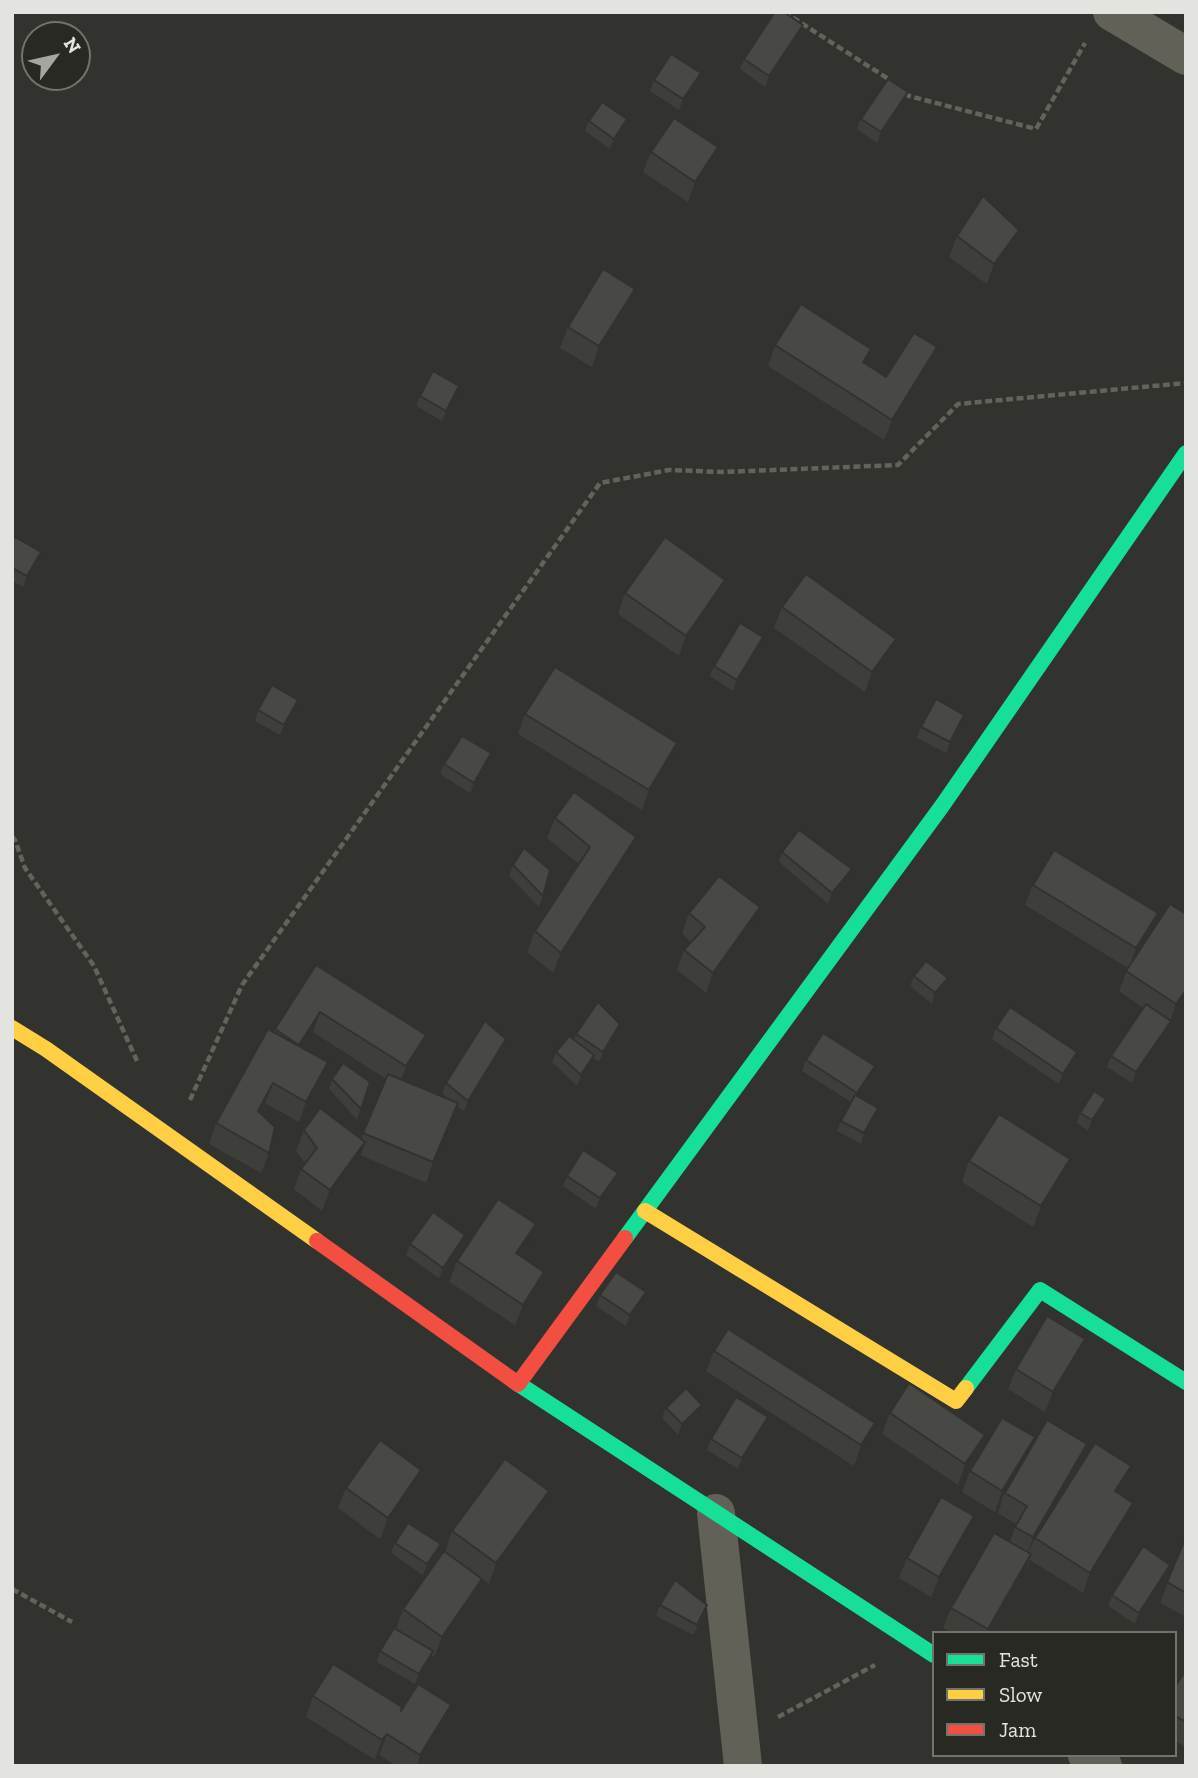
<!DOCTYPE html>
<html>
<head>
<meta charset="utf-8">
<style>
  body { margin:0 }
  #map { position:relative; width:1198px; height:1778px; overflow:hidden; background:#32322e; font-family:"Zilla Slab",serif }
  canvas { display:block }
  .frame { position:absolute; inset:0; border:14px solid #e3e3df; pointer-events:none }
  .legend { position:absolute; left:932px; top:1631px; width:245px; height:126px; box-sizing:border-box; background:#292923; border:2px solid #73736e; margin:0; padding:9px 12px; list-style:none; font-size:21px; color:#e3e3df }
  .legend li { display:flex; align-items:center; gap:14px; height:35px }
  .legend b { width:35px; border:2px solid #73736e }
  .north { position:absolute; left:21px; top:21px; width:70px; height:70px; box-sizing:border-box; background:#292923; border:2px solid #73736e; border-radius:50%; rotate:57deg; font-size:19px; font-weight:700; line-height:28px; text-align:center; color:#e3e3df }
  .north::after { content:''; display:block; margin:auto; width:24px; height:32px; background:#a5a5a1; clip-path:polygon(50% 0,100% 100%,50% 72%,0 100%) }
</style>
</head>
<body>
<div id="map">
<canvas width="1198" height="1778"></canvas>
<div class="frame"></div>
<ul class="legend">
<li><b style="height:9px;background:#16e098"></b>Fast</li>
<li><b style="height:9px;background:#ffcf43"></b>Slow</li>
<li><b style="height:9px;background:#f24e42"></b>Jam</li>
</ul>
<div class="north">N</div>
</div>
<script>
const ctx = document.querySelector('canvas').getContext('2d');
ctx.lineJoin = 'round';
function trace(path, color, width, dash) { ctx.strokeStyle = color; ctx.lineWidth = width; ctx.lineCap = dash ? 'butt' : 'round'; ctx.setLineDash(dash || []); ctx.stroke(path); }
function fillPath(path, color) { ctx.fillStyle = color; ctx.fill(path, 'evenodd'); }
trace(new Path2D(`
  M784 12 890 80
  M905 93 909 96 1036 129 1085 43
  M12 836 15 840 25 868 94 966 137 1061
  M190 1100 242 985 600 483 669 470 723 472 898 465 958 404 1186 383
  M12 1589 72 1622
  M778 1717 875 1665`), '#63625c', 4.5, [7, 3.5]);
trace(new Path2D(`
  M1112 12 1186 56
  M716 1513 743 1766
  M1087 1755 1103 1766`), '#626157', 38);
trace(new Path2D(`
  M625 1238 942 806 1186 453
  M514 1381 934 1655
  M966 1388 1040 1290 1186 1382`), '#16e098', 16);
trace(new Path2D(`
  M12 1028 46 1049 317 1241
  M645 1211 956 1401 966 1388`), '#ffcf43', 16);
trace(new Path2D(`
  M317 1241 514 1381
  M518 1384 625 1238`), '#f24e42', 16);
fillPath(new Path2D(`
  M803 25 799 36 765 87 740 69 744 59Z
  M654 80 697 83 679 110 650 91Z
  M904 102 877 143 857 129 861 119Z
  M627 119 623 130 610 149 585 131 589 121Z
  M718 147 710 167 688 202 643 172 651 152Z
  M957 236 1011 250 987 284 949 257Z
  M627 309 592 367 560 348 568 327Z
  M775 345 866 364 886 377 937 347 929 368 884 440 768 366Z
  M420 396H456L442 421 416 406Z
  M12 542 37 563 23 587 12 581Z
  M725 580 718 600 679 656 618 614 625 593Z
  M782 607 896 639 889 659 865 692 774 628Z
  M759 648 733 691 710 676 714 666Z
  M258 710 294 711 280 735 255 721Z
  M525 714 670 764 642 810 518 734Z
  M960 725 946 753 917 738 921 727Z
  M491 753 487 763 470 793 440 774 444 764Z
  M555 818 628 858 553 973 527 952 535 931 579 864 547 838Z
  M782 852 848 879 828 904 779 862Z
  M513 865 543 896 539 907 509 876Z
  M1033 885 1150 935 1186 999 1171 1022 1167 1032 1132 1083 1107 1067 1111 1056 1143 1008 1119 991 1128 968 1025 905Z
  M689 913 752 927 706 993 677 970 684 950 691 942 682 934Z
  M316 965 426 1035 418 1055 403 1080 450 1100 442 1093 446 1083 506 1039 502 1049 464 1111 457 1106 426 1183 360 1155 358 1163 322 1211 294 1189 301 1169 305 1163 296 1151 304 1130 361 1139 386 1079 313 1032 303 1048 321 1082 299 1122 265 1103 260 1113 269 1153 261 1173 209 1144 216 1123Z
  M914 976 948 978 944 988 932 1004 910 986Z
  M620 1024 616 1035 599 1062 593 1058 590 1065 577 1086 552 1062 556 1052 574 1040 576 1034Z
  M996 1028 1073 1063 1059 1084 992 1039Z
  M806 1060 871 1077 858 1097 878 1108 874 1119 861 1144 837 1131 841 1121 851 1102 802 1071Z
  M332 1079 370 1082 357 1120 329 1089Z
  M1106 1099 1102 1109 1088 1131 1077 1123 1080 1113Z
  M1070 1159 1063 1179 1033 1227 962 1182 969 1161Z
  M618 1173 614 1183 596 1209 563 1186 567 1176Z
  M465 1235 461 1245 439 1278 406 1255 410 1244Z
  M528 1245 521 1256 544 1272 537 1293 515 1325 449 1282 457 1261Z
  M600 1295 642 1302 626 1326 596 1306Z
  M714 1351 867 1444 854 1466 706 1371Z
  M1078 1360 1045 1412 1008 1389 1016 1369Z
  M666 1408 698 1415 678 1435 662 1418Z
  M890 1413 985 1435 978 1455 958 1485 882 1434Z
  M764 1428 738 1469 707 1450 711 1439Z
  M1035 1437 1031 1449 1087 1444 1080 1464 1056 1505 1131 1466 1123 1486 1119 1493 1126 1523 1083 1593 1030 1560 1024 1575 991 1633H952L943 1628 951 1608 1010 1542 1016 1524 998 1513 1003 1498 995 1512 962 1492 970 1471Z
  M421 1470 414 1491 380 1539 338 1508 346 1488Z
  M542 1512 489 1584 482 1579 475 1599 434 1657 431 1655 429 1661 415 1684 377 1662 380 1651 396 1629 403 1609 445 1552 452 1531Z
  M974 1516 966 1536 931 1597 899 1578 907 1558Z
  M1186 1537V1617L1160 1603Z
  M395 1543 441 1544 437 1555 423 1575 391 1553Z
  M1170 1565 1167 1575 1135 1624 1108 1606 1112 1595Z
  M660 1605 703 1616 693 1635 656 1616Z
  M1186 1670V1747L1175 1741V1687Z
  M313 1696 401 1711 444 1725 419 1766H397L379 1755 375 1760 306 1717Z`), '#3e3e3b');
fillPath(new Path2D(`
  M803 25 799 36 765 87 769 76Z
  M701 73 697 83 679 110 683 99Z
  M908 92 904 102 877 143 881 132Z
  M627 119 623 130 610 149 614 139Z
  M718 147 710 167 688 202 695 182Z
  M1019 230 1011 250 987 284 994 264Z
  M635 289 627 309 592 367 599 346Z
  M937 347 929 368 884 440 892 420Z
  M871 349 864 369 863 362Z
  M459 386 456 396 442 421 446 411Z
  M41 552 37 563 23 587 27 576Z
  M725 580 718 600 679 656 686 636Z
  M763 637 759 648 733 691 737 680Z
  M896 639 889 659 865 692 872 672Z
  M298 700 294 711 280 735 284 725Z
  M964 715 960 725 946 753 950 742Z
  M677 743 670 764 642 810 649 790Z
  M491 753 487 763 470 793 474 783Z
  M636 837 628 858 553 973 561 953Z
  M852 869 848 879 828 904 832 893Z
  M760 907 752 927 706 993 713 973Z
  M1158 913 1150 934 1129 969 1136 948Z
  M948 978 944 988 932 1004 935 993Z
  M1186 990V999L1171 1022 1167 1032 1132 1083 1136 1072 1169 1024 1176 1004Z
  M320 1012 313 1032 292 1065 299 1045Z
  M620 1024 616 1035 599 1062 603 1052Z
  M426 1035 418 1055 399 1087 406 1066Z
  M506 1039 502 1049 464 1111 468 1101Z
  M1077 1052 1073 1063 1059 1084 1063 1074Z
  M594 1055 590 1065 577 1086 581 1075Z
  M328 1062 321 1082 299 1122 306 1102Z
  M875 1066 871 1077 854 1104 857 1093Z
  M273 1083 265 1103 250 1131 258 1111Z
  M1106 1099 1102 1109 1088 1131 1092 1120Z
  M458 1103 451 1124 426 1183 433 1162Z
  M878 1108 874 1119 861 1144 864 1133Z
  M365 1142 358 1163 322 1211 330 1190Z
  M1070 1159 1063 1179 1033 1227 1041 1206Z
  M618 1173 614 1183 596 1209 600 1198Z
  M536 1224 528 1245 509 1274 516 1253Z
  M465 1235 461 1245 439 1278 443 1268Z
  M544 1272 537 1293 515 1325 523 1305Z
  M646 1292 642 1302 626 1326 630 1315Z
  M1085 1339 1078 1360 1045 1412 1053 1392Z
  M702 1405 698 1415 678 1435 682 1424Z
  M768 1417 764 1428 738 1469 742 1458Z
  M875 1423 867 1444 854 1466 861 1445Z
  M985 1435 978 1455 958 1485 965 1464Z
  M1035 1437 1027 1458 1005 1493 995 1512 1002 1491Z
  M1087 1444 1080 1464 1037 1539 1035 1538 1026 1558 1033 1537Z
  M1131 1466 1123 1486 1108 1511 1115 1491Z
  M421 1470 414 1491 380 1539 388 1518Z
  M549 1491 542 1512 489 1584 496 1563Z
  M1133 1503 1126 1523 1083 1593 1090 1573Z
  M974 1516 966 1536 931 1597 939 1577Z
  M441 1544 437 1555 423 1575 427 1564Z
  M1031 1554 1024 1575 991 1633H987Z
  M1170 1565 1167 1575 1135 1624 1139 1613Z
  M482 1579 475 1599 434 1657 442 1637Z
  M433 1651 429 1661 415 1684 419 1674Z
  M451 1705 444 1725 419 1766H417L420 1755Z
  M387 1734 379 1755 375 1760 382 1740Z`), '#323230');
const building = new Path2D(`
  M775 12H784L803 25 769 76 744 59Z
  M671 54 701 73 683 99 654 80Z
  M888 79 908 92 881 132 861 119Z
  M602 102 627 119 614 139 589 121Z
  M674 118 718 147 695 182 651 152Z
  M983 196 1019 230 994 264 957 236Z
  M603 269 635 289 599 346 568 327Z
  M801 304 871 349 863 362 886 377 914 333 937 347 892 420 775 345Z
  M433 371 459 386 446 411 420 396Z
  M15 537 41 552 27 576 12 568V542Z
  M665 537 725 580 686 636 625 593Z
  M806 574 896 639 872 672 782 607Z
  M740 623 763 637 737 680 714 666Z
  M555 667 677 743 649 790 525 714Z
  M272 685 298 700 284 725 258 710Z
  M936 699 964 715 950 742 921 727Z
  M462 736 491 753 474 783 444 764Z
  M574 792 636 837 561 953 535 931 590 847 555 818Z
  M799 830 852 869 832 893 782 852Z
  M524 848 550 870 543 896 513 865Z
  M1054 850 1158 913 1136 948 1033 885Z
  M719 876 760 907 713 973 684 950 705 927 689 913Z
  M1170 904 1186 914V990L1176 1004 1126 971Z
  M926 961 948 978 935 993 914 976Z
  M316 965 426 1035 406 1066 320 1012 299 1045 275 1029Z
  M598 1002 620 1024 603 1052 576 1034Z
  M1146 1004 1171 1021 1136 1072 1111 1056Z
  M1010 1007 1077 1052 1063 1074 996 1028Z
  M485 1021 506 1039 468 1101 446 1083Z
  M268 1029 328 1062 306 1102 273 1083 258 1111 275 1127 269 1153 216 1123Z
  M823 1033 875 1066 857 1093 806 1060Z
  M569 1036 594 1055 581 1075 556 1052Z
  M343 1063 370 1082 361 1109 332 1079Z
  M388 1074 458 1103 433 1162 363 1133Z
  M1094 1091 1106 1099 1092 1120 1080 1113Z
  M855 1095 878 1108 864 1133 841 1121Z
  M320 1108 365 1142 330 1190 301 1169 317 1148 304 1130Z
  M999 1114 1070 1159 1041 1206 969 1161Z
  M583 1150 618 1173 600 1198 567 1176Z
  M498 1199 536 1224 516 1253 544 1272 523 1305 457 1261Z
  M433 1212 465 1235 443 1268 410 1244Z
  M616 1272 646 1292 630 1315 600 1295Z
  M1047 1316 1085 1339 1053 1392 1016 1369Z
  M728 1329 875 1423 861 1445 714 1351Z
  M909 1383 985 1435 965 1464 890 1413Z
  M686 1388 702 1405 682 1424 666 1408Z
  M736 1397 768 1417 742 1458 711 1439Z
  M1002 1418 1035 1437 1002 1491 970 1471Z
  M1047 1420 1087 1444 1033 1537 1015 1527 1027 1506 1005 1493Z
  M380 1440 421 1470 388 1518 346 1488Z
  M1095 1443 1131 1466 1115 1491 1133 1503 1090 1573 1035 1538Z
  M505 1459 549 1491 496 1563 452 1531Z
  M941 1497 974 1516 939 1577 907 1558Z
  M408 1523 441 1544 427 1564 395 1543Z
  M994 1533 1031 1554 988 1629 951 1608Z
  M1186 1537V1593L1167 1582Z
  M1143 1546 1170 1565 1139 1613 1112 1595Z
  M444 1551 482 1579 442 1637 403 1609Z
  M675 1580 707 1605 697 1625 660 1605Z
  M394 1628 433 1651 419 1674 380 1651Z
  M333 1664 402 1707 401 1711 418 1684 451 1705 420 1755 387 1734 382 1740 313 1696Z
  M1186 1670V1722L1175 1716V1687Z`);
fillPath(building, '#484845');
trace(building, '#323230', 2);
</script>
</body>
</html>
